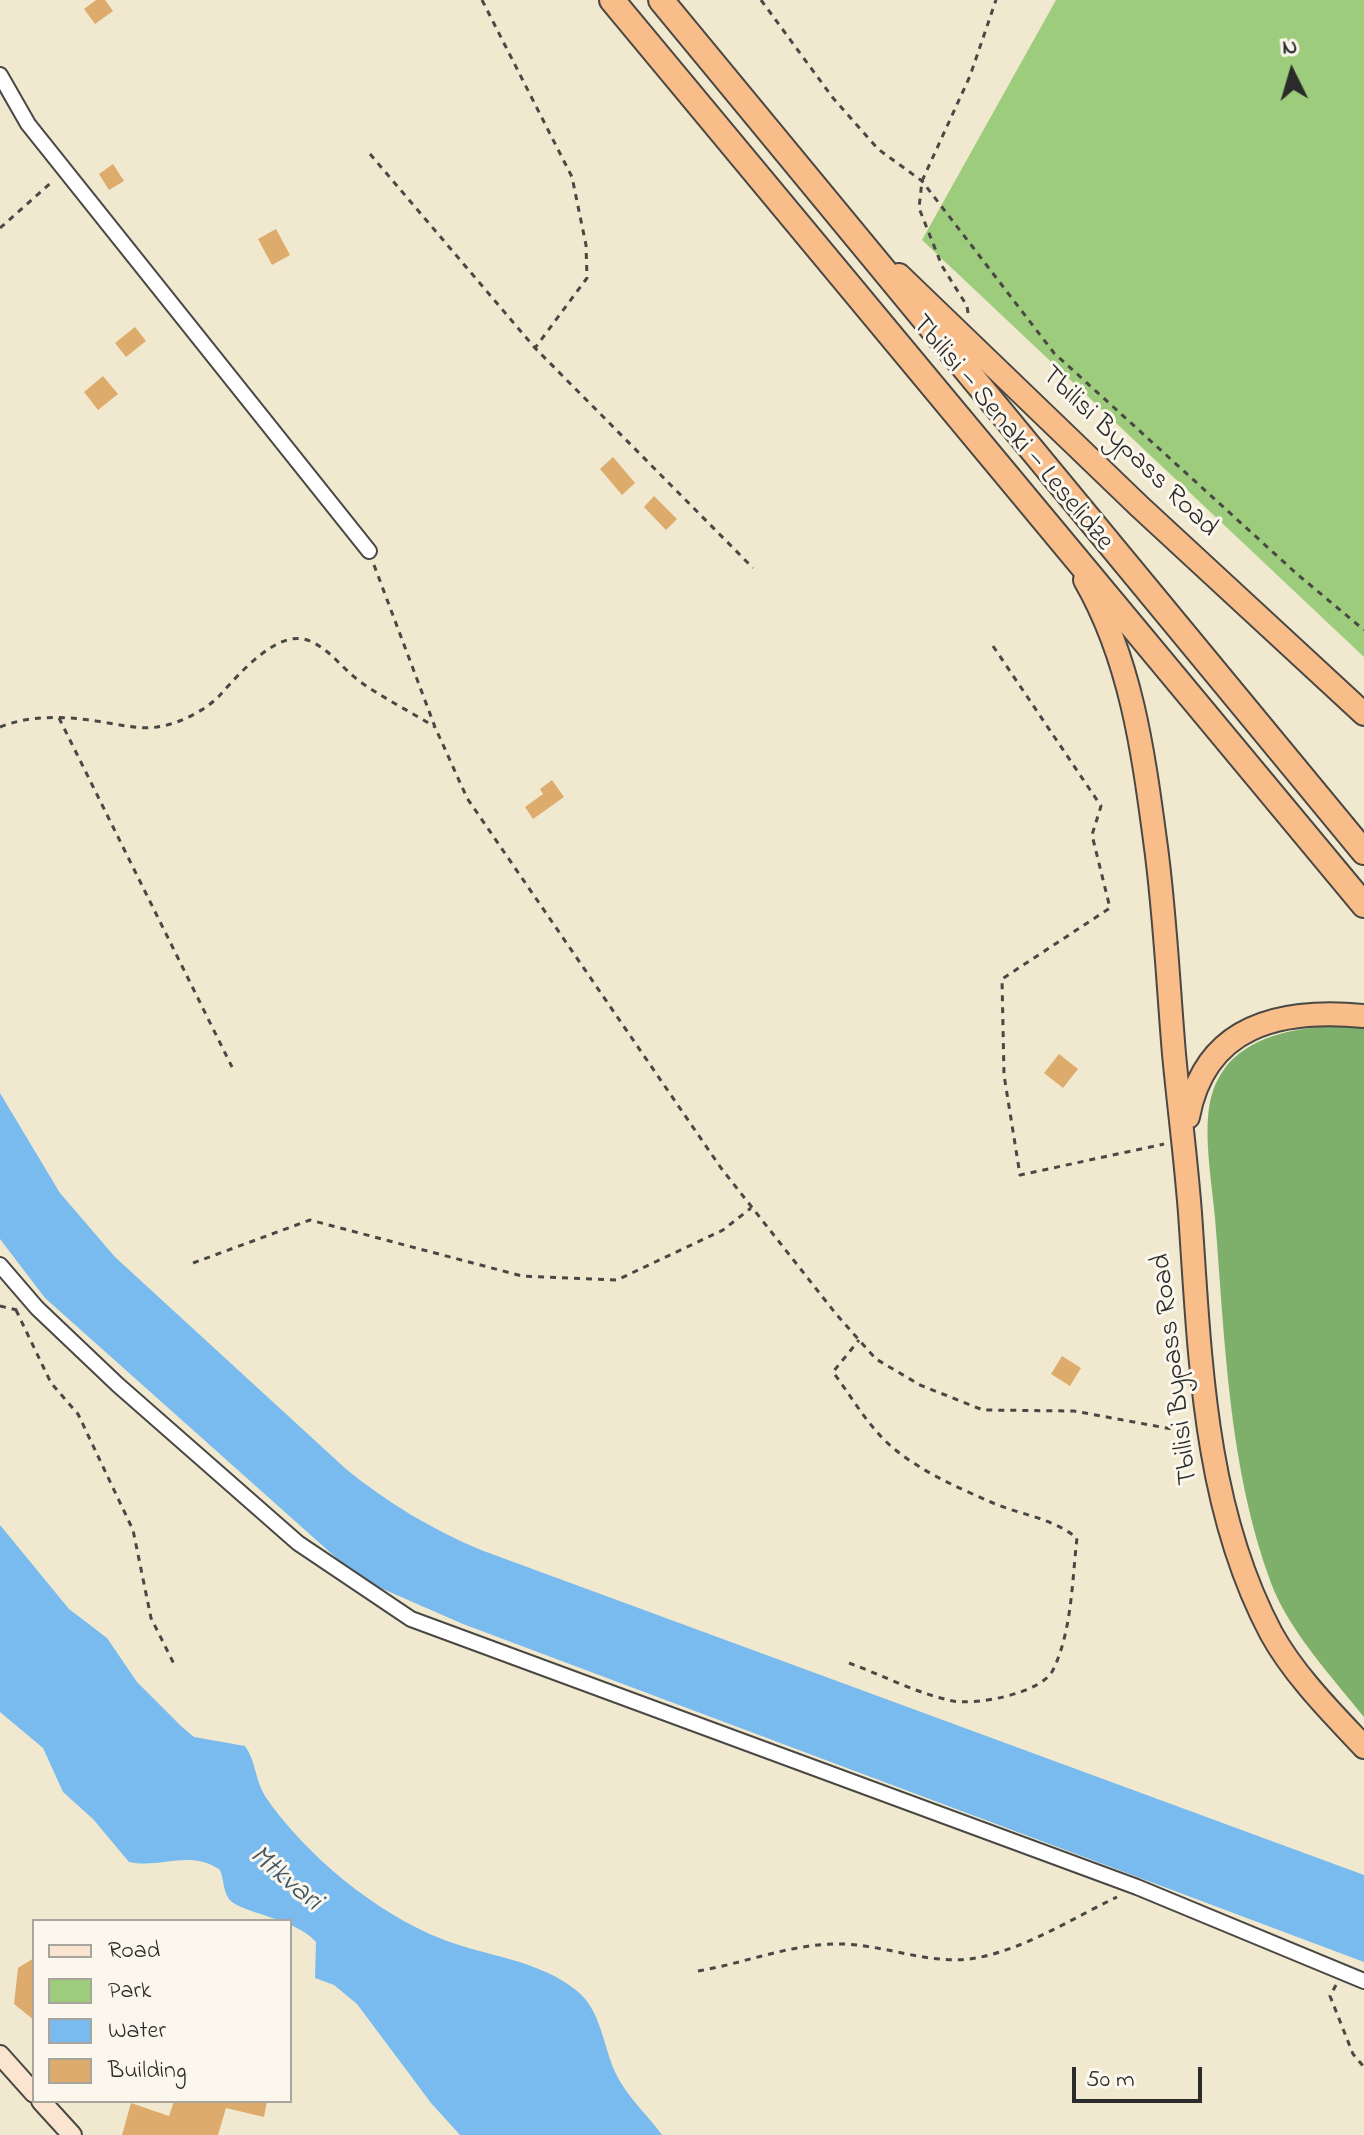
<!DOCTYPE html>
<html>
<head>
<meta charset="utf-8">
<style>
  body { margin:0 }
  #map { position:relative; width:1364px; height:2135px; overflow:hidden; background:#f1e9cf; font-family:"Indie Flower",sans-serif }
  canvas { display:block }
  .legend { position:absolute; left:32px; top:1919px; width:260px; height:184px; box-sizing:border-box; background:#fbf7ec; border:2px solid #a8a59f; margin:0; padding:10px 14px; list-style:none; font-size:24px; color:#2b2b2b }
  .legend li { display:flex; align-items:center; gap:16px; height:40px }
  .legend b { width:40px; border:2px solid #a8a59f }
  .north { position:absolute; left:1252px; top:32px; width:80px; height:80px; -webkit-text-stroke:6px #fbf7ec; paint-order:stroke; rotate:355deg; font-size:22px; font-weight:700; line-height:32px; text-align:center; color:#2b2b2b }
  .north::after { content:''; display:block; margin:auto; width:28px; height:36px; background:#2b2b2b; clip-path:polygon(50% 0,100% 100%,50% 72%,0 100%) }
  .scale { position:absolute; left:1072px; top:2067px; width:130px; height:36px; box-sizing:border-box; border:4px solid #2b2b2b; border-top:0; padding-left:10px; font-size:24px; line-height:28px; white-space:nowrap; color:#2b2b2b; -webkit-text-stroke:6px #fbf7ec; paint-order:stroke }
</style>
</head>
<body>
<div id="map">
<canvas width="1364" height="2135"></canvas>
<ul class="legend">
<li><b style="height:10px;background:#fce5d0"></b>Road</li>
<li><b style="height:22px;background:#9dcd7c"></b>Park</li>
<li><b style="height:22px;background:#79bbef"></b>Water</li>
<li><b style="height:22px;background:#ddab6c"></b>Building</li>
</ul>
<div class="north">N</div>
<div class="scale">50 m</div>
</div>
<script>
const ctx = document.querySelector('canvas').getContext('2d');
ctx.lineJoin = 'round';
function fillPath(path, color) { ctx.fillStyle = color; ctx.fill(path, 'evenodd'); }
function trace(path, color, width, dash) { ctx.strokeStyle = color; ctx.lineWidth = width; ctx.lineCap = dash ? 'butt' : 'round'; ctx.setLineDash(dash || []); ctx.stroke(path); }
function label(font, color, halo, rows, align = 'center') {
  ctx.font = font + ' "Indie Flower",sans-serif'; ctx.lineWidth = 6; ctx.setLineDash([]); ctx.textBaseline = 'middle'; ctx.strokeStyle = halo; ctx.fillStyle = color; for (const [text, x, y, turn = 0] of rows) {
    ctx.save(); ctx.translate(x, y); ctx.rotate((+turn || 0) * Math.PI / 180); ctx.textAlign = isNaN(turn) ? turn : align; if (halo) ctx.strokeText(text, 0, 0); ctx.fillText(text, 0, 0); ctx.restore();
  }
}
fillPath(new Path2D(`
  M1056 0H1364V657L922 240Z`), '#9dcd7c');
fillPath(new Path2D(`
  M1339 1025H1364V1717C1332 1677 1289 1631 1271 1583 1228 1467 1225 1339 1215 1218 1212 1182 1201 1124 1213 1091 1215 1083 1223 1070 1228 1064 1256 1033 1301 1028 1339 1025Z`), '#7eb06c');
fillPath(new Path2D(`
  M0 1093 60 1193 115 1257 346 1469C388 1503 431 1529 481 1550L1364 1875V1962L463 1624 376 1586 342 1563 45 1298 0 1239Z
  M0 1525 69 1609 107 1638 137 1682 181 1726 194 1737 245 1746C256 1761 255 1780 265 1796 304 1854 377 1914 442 1939 487 1957 538 1959 577 1991 601 2010 603 2046 615 2072 626 2096 647 2114 662 2135H460L431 2103 357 2004 334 1985 315 1978 316 1942C294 1917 239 1913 229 1899 223 1891 224 1879 220 1870 189 1849 162 1869 129 1862L93 1819 63 1792 43 1748 0 1712Z`), '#79bbef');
fillPath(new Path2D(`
  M96 0H105L113 11 95 24 84 9Z
  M113 164 124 181 109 190 99 174Z
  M276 229 290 255 272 265 258 239Z
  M135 327 146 341 126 357 115 343Z
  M103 376 118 394 98 410 84 392Z
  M613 457 635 483 622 495 600 469Z
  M654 496 677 519 666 530 644 507Z
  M552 780 564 797 533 819 525 807 543 794 540 789Z
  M1059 1054 1078 1069 1063 1088 1044 1073Z
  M1062 1356 1081 1368 1070 1386 1051 1374Z
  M34 1958V2020L14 2004 18 1968Z
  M174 2101H267L264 2117 226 2108 218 2135H122L131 2103 169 2116Z`), '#ddab6c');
const minor = new Path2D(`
  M0 75 28 124 369 551
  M0 1265 37 1308 118 1385 298 1543 411 1619 1137 1887 1364 1981`);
const secondary = new Path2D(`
  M0 2055 34 2093
  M41 2101 72 2135`);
const trunk = new Path2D(`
  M899 275 1139 506 1364 714
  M1085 580C1131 660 1143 751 1155 840 1165 911 1168 983 1174 1054 1179 1107 1186 1160 1190 1213 1200 1354 1203 1505 1271 1633 1294 1675 1332 1713 1364 1747
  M1188 1117C1205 1025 1280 1008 1364 1016`);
const motorway = new Path2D(`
  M612 0 1364 905
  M661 0 1364 852`);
trace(minor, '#494844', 18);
trace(secondary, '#494844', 22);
trace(trunk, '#494844', 26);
trace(motorway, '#494844', 28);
trace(new Path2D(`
  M482 0 572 177 586 245 587 278 535 348
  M761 0 833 98 878 149 922 181 1054 353 1297 574 1364 630
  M370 154 535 348 753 568
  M0 228 53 181
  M968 313 967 306 942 266 919 208 922 181 970 76 996 0
  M374 565 435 727 467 798 721 1168 836 1314 876 1359 920 1385 983 1410 1074 1411 1188 1432
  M993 646 1101 806 1092 835 1110 908 1002 979 1004 1075 1020 1175 1164 1144
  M59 718 232 1067
  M0 727C30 715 64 716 96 721 119 724 140 731 163 726 182 722 208 709 221 694 239 674 279 627 310 641 332 651 342 669 362 683 385 699 411 712 435 727
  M193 1263 310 1220 522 1276 617 1280 723 1230 751 1208
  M0 1306 17 1310
  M16 1310 51 1383 78 1414 133 1530 151 1618 175 1666
  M849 1663C882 1675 918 1694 953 1701 976 1705 1041 1694 1053 1670 1072 1631 1072 1581 1077 1538 1050 1517 1024 1516 993 1503 954 1486 905 1465 877 1432 861 1414 848 1392 833 1372L859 1340
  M698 1971C746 1963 792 1943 842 1944 887 1945 931 1966 976 1958 1025 1949 1073 1918 1117 1897
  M1336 1985 1330 1996 1353 2054 1364 2067`), '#494844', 3, [6, 6]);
trace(minor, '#fff', 14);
trace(secondary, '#fce5d0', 18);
trace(trunk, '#f8bd89', 22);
trace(motorway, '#f8bd89', 24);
label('28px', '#2b2b2b', '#fbf7ec', [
  ["Tbilisi — Senaki — Leselidze",1011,434,50],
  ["Tbilisi Bypass Road",1128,453,44],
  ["Tbilisi Bypass Road",1177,1369,-97]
]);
label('italic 30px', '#425666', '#fbf7ec', [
  ["Mtkvari",284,1880,40]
]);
</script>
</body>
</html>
